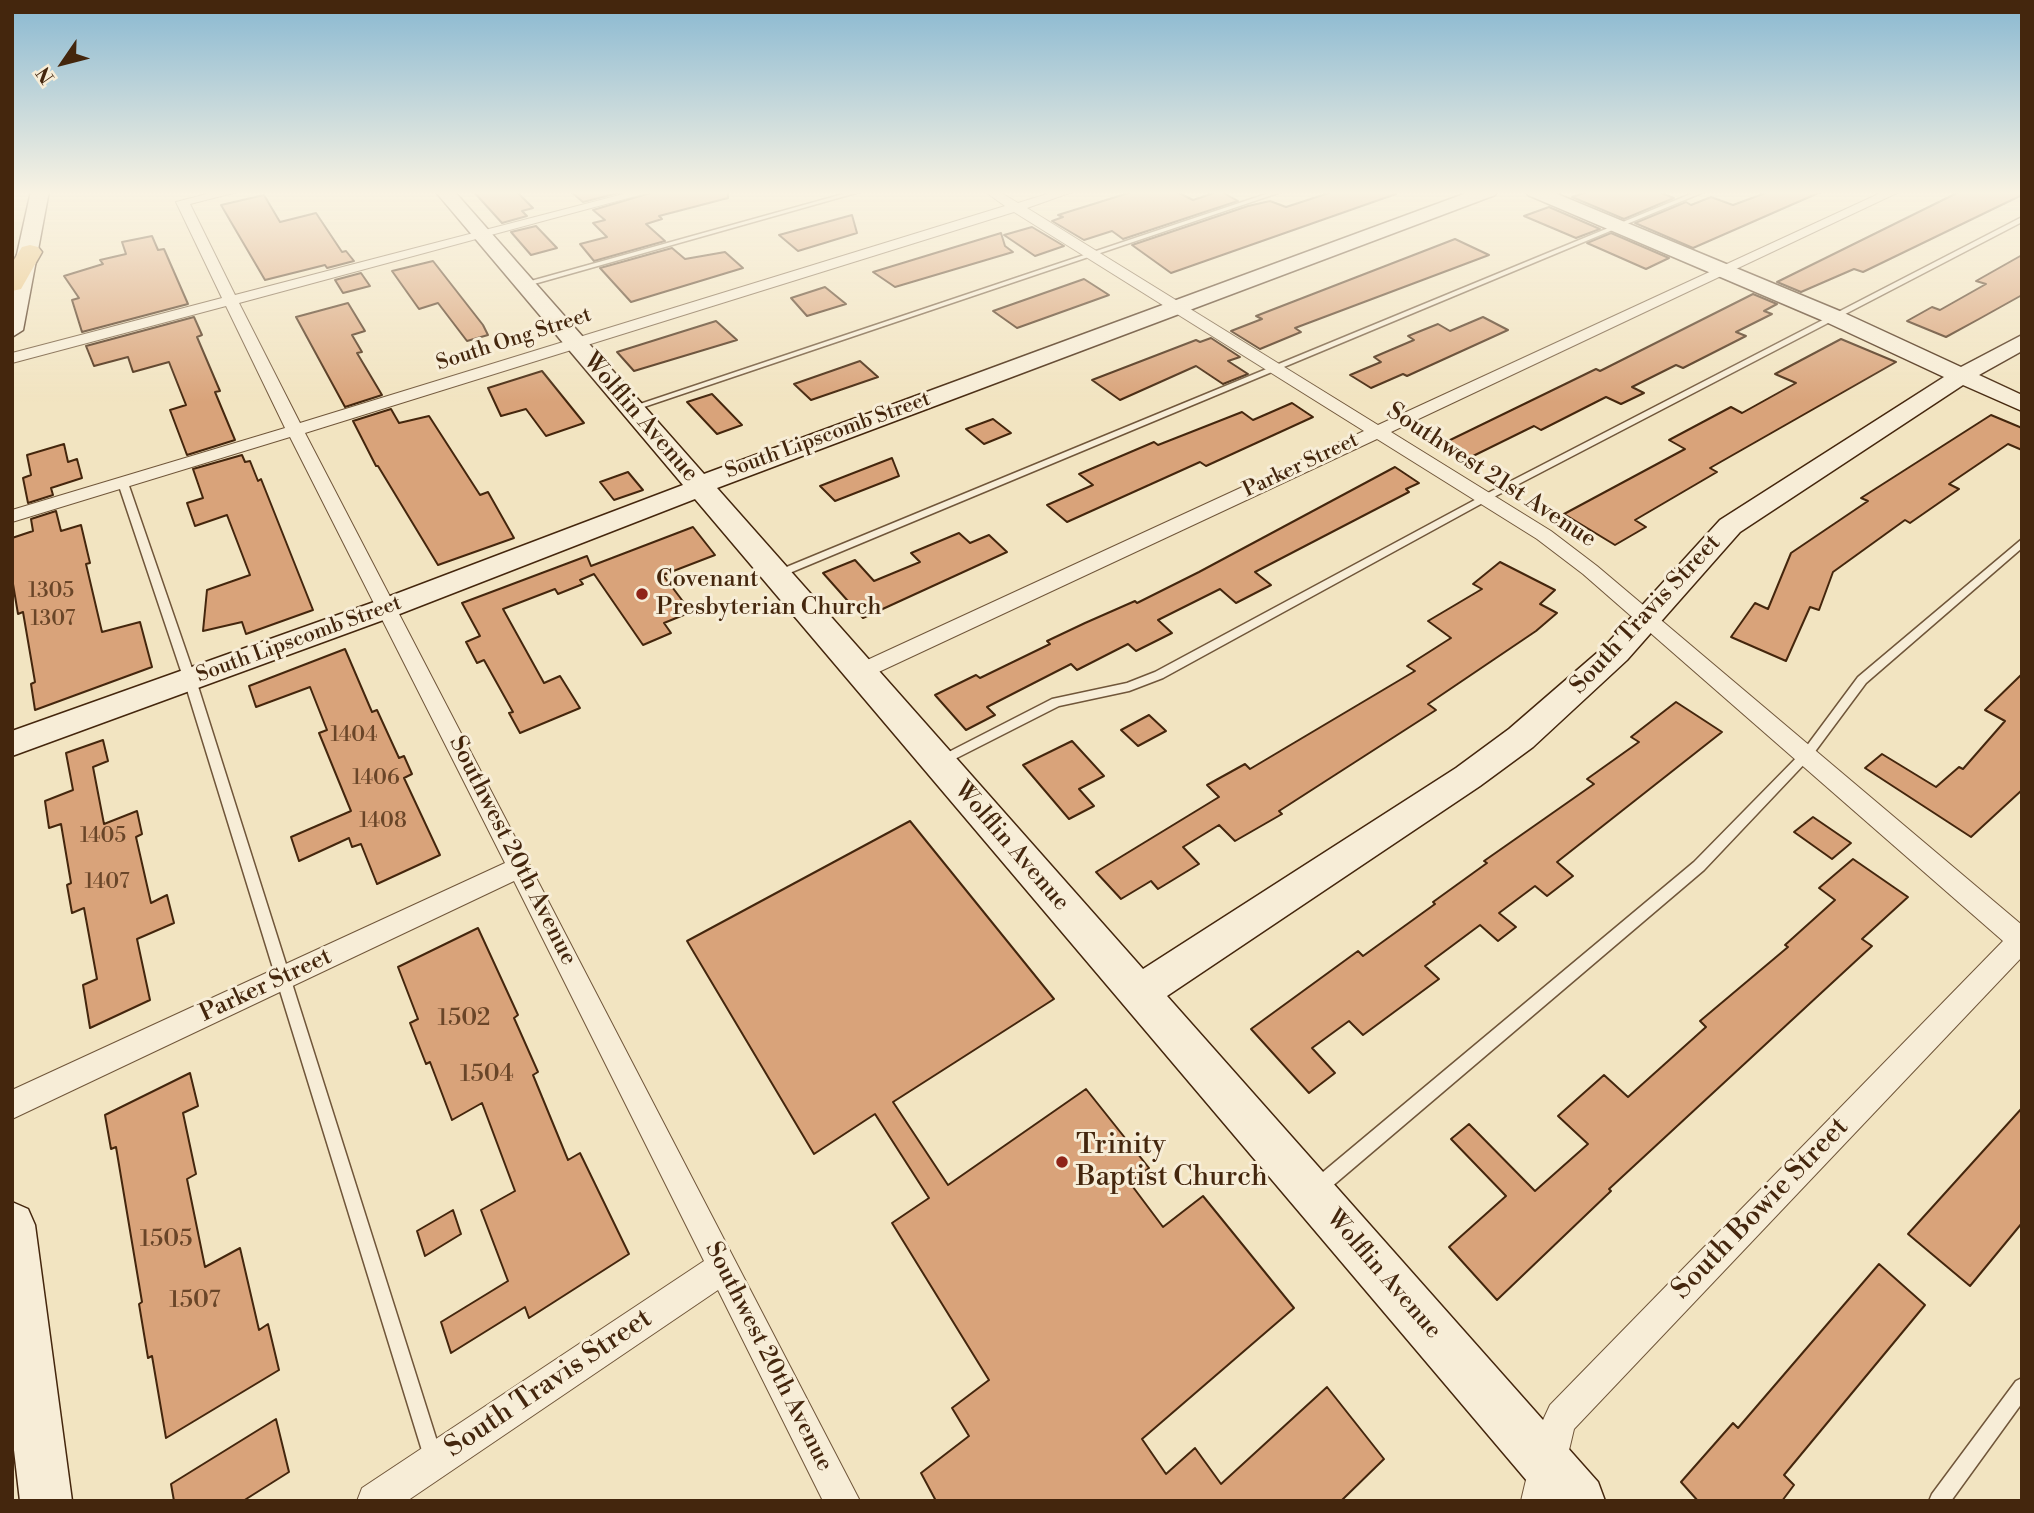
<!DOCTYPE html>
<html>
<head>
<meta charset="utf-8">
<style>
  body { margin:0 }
  #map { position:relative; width:2034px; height:1513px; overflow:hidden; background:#f2e4c1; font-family:"Libre Bodoni",serif }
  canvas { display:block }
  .frame { position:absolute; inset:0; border:14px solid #44260d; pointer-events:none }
  .north { position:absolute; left:28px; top:28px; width:70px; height:70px; -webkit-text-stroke:5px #f7edd7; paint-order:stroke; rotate:235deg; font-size:19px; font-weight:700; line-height:28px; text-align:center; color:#44260d }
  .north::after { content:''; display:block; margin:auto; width:24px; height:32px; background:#44260d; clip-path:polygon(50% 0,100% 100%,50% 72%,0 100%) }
</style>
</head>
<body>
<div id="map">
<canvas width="2034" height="1513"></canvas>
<div class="frame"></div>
<div class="north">N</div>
</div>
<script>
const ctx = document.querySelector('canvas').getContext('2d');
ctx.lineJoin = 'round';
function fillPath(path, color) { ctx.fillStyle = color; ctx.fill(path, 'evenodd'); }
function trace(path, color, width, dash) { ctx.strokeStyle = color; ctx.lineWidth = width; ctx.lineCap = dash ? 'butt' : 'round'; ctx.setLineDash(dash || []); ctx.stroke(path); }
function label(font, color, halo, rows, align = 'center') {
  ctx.font = font + ' "Libre Bodoni",serif'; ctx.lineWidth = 6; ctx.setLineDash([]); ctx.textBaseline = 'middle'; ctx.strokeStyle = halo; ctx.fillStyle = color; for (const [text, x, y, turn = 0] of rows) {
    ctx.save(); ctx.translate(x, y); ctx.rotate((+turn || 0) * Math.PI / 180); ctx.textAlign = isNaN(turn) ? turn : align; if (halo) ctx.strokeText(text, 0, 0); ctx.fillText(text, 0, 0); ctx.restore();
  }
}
const building = new Path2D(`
  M473 191H516L533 208 522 211 527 216 502 223Z
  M570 191H626L583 202Z
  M657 191H728V198L659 216 662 219 646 224 665 241 594 261 580 244 607 237 593 223 605 220 593 210Z
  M1135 191H1175L1193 200 1220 191 1238 201 1123 239 1112 231 1084 240 1052 221 1063 217 1058 215Z
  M1335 191H1395L1396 194 1171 273 1132 245 1248 206 1270 201 1286 207Z
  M1590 191H1656L1674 198 1624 219 1572 197Z
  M1771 191H1823L1693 248 1635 223 1686 202 1691 205 1711 197 1733 205Z
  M1961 191H2022V195L1863 272 1854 269 1801 292 1777 282Z
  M264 195 280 222 316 213 342 252 346 251 354 261 327 268 325 265 265 280 221 205Z
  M1549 207 1600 229 1576 238 1524 216Z
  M852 215 857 233 798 251 779 235Z
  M536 226 557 248 531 255 511 232Z
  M1032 227 1064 246 1035 256 1004 235Z
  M1001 233 1005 246 1013 252 895 287 873 272Z
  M1611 233 1669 258 1646 269 1587 243Z
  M152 236 158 250 164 249 188 304 82 332 72 300 79 298 64 276 103 264 100 260 126 254 122 242Z
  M1455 239 1489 255 1295 328 1301 332 1260 349 1231 331 1262 319 1256 316Z
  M672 248 685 259 725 252 743 268 631 302 600 268Z
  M2022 255V295L1979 319 1946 337 1907 321 1932 307 1940 310 1986 284 1976 281Z
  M433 261 483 325 488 335 467 341 438 303 419 309 392 271Z
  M361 273 370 286 343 293 335 280Z
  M1084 279 1109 295 1017 328 993 311Z
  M825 287 846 304 807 316 791 298Z
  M1753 294 1777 304 1764 311 1772 314 1736 332 1746 336 1683 368 1676 365 1632 387 1644 393 1621 404 1606 397 1541 430 1534 426 1469 458 1444 443 1596 369 1600 371Z
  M348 303 365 331 352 335 362 352 357 353 382 395 345 407 296 317Z
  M194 317 202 335 197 337 220 391 215 392 235 440 187 455 170 410 186 405 169 362 133 372 128 357 94 366 86 346Z
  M1483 317 1508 330 1407 376 1403 374 1371 388 1350 375 1381 362 1374 357 1414 340 1408 336 1438 324 1450 331Z
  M716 321 737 340 634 371 617 352Z
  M1211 338 1240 357 1228 361 1248 374 1223 384 1196 366 1120 400 1092 380 1196 340 1200 342Z
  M1841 339 1896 362 1710 468 1717 472 1635 520 1646 527 1615 545 1564 514 1685 449 1669 440 1731 407 1742 413 1796 383 1775 374Z
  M860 361 878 377 811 400 794 384Z
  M542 371 584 423 546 436 526 409 501 416 488 388Z
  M712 394 742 425 717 434 687 402Z
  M1292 403 1313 417 1206 466 1200 462 1067 522 1047 505 1093 485 1079 474 1154 442 1158 445 1242 412 1253 420Z
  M391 409 399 423 429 416 480 495 488 492 514 538 438 565 378 466H376L353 421Z
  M1991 415 2022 428V450L2008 444 1949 484 1959 489 1910 523 1905 520 1833 572 1819 610 1810 607 1786 661 1731 637 1755 603 1768 609 1791 553 1868 501 1861 498Z
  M993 419 1011 433 984 444 966 429Z
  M64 444 68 462 77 459 82 478 51 488 53 495 28 503 23 478 31 475 27 455Z
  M242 455 245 462 250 461 258 481 261 479 313 610 246 634 242 622 203 631 207 590 250 575 227 515 195 526 187 503 203 498 193 469Z
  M892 458 899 476 835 501 820 486Z
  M1395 467 1419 483 1406 489 1409 492 1255 572 1271 585 1236 603 1220 589 1158 620 1172 633 1136 651 1128 644 1077 670 1071 664 987 707 995 715 966 730 935 695 976 675 980 678 1050 644 1047 641 1085 623 1135 601 1137 603 1199 572Z
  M628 472 643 490 614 500 600 482Z
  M56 511 61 531 81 525 90 563 86 564 102 632 140 622 152 667 35 710 31 684 35 682 23 612 18 614 12 578V538L33 531 31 519Z
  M693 527 715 555 663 575 691 612 664 623 671 633 643 645 594 574 580 580 583 584 558 594 555 589 503 609 544 683 560 676 580 708 520 733 509 713 513 712 484 660 477 663 466 642 480 636 462 603 587 556 591 566Z
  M959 533 970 543 989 535 1007 552 863 618 823 573 855 560 874 581 920 562 911 553Z
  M1500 562 1555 590 1540 604 1557 613 1536 631 1428 704 1436 710 1279 811 1282 814 1235 841 1219 825 1183 847 1199 864 1158 889 1151 881 1121 899 1096 872 1219 797 1207 785 1245 764 1250 769 1415 671 1407 666 1451 638 1428 621 1482 589 1473 584Z
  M345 649 372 712 377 710 399 758 404 756 412 774 404 778 440 855 377 884 361 844 352 847 349 838 299 861 291 837 351 811 319 733 327 730 310 687 256 707 249 686Z
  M2022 674V790L1971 837 1865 768 1882 754 1936 787 1959 767 1963 769 2005 721 1985 710Z
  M1676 702 1722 732 1557 862 1573 876 1547 896 1535 886 1499 913 1516 927 1498 941 1480 925 1425 966 1439 979 1363 1035 1349 1021 1312 1048 1335 1073 1309 1093 1251 1029 1358 951 1363 956 1435 904 1433 902 1487 863 1484 861 1594 784 1587 779 1639 742 1631 737Z
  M1149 715 1166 731 1138 746 1121 730Z
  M103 740 108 761 93 767 104 824 137 811 142 834 136 837 151 903 167 895 174 923 137 939 150 1000 90 1028 83 985 97 979 84 908 72 913 67 885 71 883 61 824 49 828 45 801 73 790 66 753Z
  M1072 741 1104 776 1079 789 1094 806 1069 819 1023 765Z
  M1813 817 1851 843 1832 859 1794 832Z
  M910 821 1054 999 893 1102 948 1185 1086 1089 1149 1168 1130 1183 1163 1227 1203 1196 1294 1308 1142 1439 1166 1474 1195 1448 1221 1484 1327 1387 1384 1459 1341 1501H936L921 1473 969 1436 952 1408 989 1380 892 1223 929 1198 875 1114 814 1154 687 941Z
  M1853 859 1908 897 1862 939 1872 946 1609 1189 1611 1191 1497 1300 1449 1247 1506 1196 1451 1139 1469 1124 1535 1191 1588 1144 1558 1116 1604 1075 1628 1097 1706 1027 1700 1021 1788 947 1785 945 1835 900 1819 888Z
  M478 928 518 1015 514 1018 538 1072 533 1075 568 1160 580 1153 629 1254 529 1318 525 1307 451 1353 441 1322 508 1281 481 1210 515 1191 482 1103 452 1120 430 1062 426 1064 410 1023 418 1019 398 967Z
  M190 1073 198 1106 183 1113 196 1174 187 1179 205 1267 240 1248 259 1330 268 1324 279 1370 166 1438 152 1356 148 1358 139 1304 142 1302 116 1147 111 1149 105 1115Z
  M2022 1108V1223L1970 1286 1908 1234Z
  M453 1210 461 1234 425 1256 417 1231Z
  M1879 1264 1925 1305 1784 1475 1794 1485 1782 1501H1698L1681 1482 1733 1423 1738 1428Z
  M276 1419 289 1472 243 1501H174L171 1484Z`);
fillPath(building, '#d9a37a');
trace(building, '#44260d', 2);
const lane = new Path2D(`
  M854 191H863L527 286 520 284Z
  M1275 191H1284L635 410 628 408Z
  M1698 191H1706L780 577 776 578 771 575 772 573Z
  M2022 217V222L1490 499 1163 678 1129 691 1059 706 943 765H935L933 762 935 759 1052 699 1127 683 1155 672 1484 495Z
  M123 480 128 483 196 680 442 1457 440 1464 433 1466 426 1464 424 1457 184 680 118 483Z
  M2022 539V548L1866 683 1811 757 1704 870 1323 1194 1317 1196 1311 1194 1309 1188 1311 1182 1694 862 1803 751 1858 677Z
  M2022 1378V1403L1951 1501H1929L1932 1494 2016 1381Z`);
const street = new Path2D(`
  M218 191H241L190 204 235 295 635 191H654L239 303 300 423 1005 206 984 191H998L1018 203 1057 191H1075L1027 208 1378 425 1885 191H1901L1391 432 1551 531 1597 566 2022 925V957L1574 1429 1557 1501H1521L1537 1433 1550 1405 2003 941 1583 574 1537 539 1377 439 868 677H852L849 672 852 667 1364 431 1014 212 305 433 860 1501H823L718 1290 407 1501H357L362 1488 704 1261 514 881 12 1119V1090L505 863 290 437 12 522V510L285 428 226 306 12 363V353L222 298 176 202Z`);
const secondary = new Path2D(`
  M31 191H49L23 330 12 337V277Z
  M435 191H454L704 474 1472 191H1497L1495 195 717 488 1143 969 1456 768 1509 729 1605 646 1720 520 1944 377 1826 322 1528 195 1526 191H1550L1842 312 1961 367 2022 335V351L1979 375 2022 395V411L1963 385 1740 532 1627 660 1533 747 1480 786 1167 996 1598 1482 1605 1501H1544L695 499 397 615 12 756V731L377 601 683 485Z
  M12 1202 28 1209 35 1225 72 1501H20L12 1433Z`);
const highway = new Path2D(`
  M30 245 38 247 42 252 21 289 12 291V263L22 247Z`);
trace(lane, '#70563a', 3);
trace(street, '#70563a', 2);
trace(secondary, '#44260d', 3);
trace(highway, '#44260d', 3);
fillPath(lane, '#f7edd7');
fillPath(street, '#f7edd7');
fillPath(secondary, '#f7edd7');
fillPath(highway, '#e9c280');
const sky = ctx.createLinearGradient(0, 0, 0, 402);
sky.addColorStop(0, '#89b8d1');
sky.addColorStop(0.48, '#f9f3e3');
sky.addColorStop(1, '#f9f3e300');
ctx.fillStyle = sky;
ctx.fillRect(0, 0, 2034, 402);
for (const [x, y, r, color] of [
  [642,594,7,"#8f2418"],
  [1062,1162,7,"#8f2418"]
]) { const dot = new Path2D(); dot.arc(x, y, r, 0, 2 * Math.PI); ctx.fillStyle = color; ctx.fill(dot); trace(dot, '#f7edd7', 2.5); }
label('21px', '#44260d', '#f7edd7', [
  ["South Ong Street",514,340,-18],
  ["South Lipscomb Street",828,436,-20],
  ["Parker Street",1301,466,-25],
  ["South Lipscomb Street",299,640,-20]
]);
label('21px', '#694528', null, [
  ["1305",51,592],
  ["1307",53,620],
  ["1404",354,736],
  ["1406",376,779],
  ["1408",383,822],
  ["1405",103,837],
  ["1407",107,883]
]);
label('24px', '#44260d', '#f7edd7', [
  ["Wolflin Avenue",640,418,49],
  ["Southwest 21st Avenue",1491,476,33],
  ["South Travis Street",1646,615,-47],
  ["Wolflin Avenue",1011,847,49],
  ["Southwest 20th Avenue",512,851,63],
  ["Parker Street",266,986,-25],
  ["Wolflin Avenue",1383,1275,49],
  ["Southwest 20th Avenue",768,1357,63]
]);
label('24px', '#44260d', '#f7edd7', [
  ["Covenant",656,580],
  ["Presbyterian Church",656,608]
], 'left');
label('24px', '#694528', null, [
  ["1502",464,1019],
  ["1504",487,1075],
  ["1505",166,1240],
  ["1507",195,1301]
]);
label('28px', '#44260d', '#f7edd7', [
  ["Trinity",1076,1146],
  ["Baptist Church",1076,1178]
], 'left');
label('28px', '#44260d', '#f7edd7', [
  ["South Bowie Street",1761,1209,-46],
  ["South Travis Street",549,1384,-34]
]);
</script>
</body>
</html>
